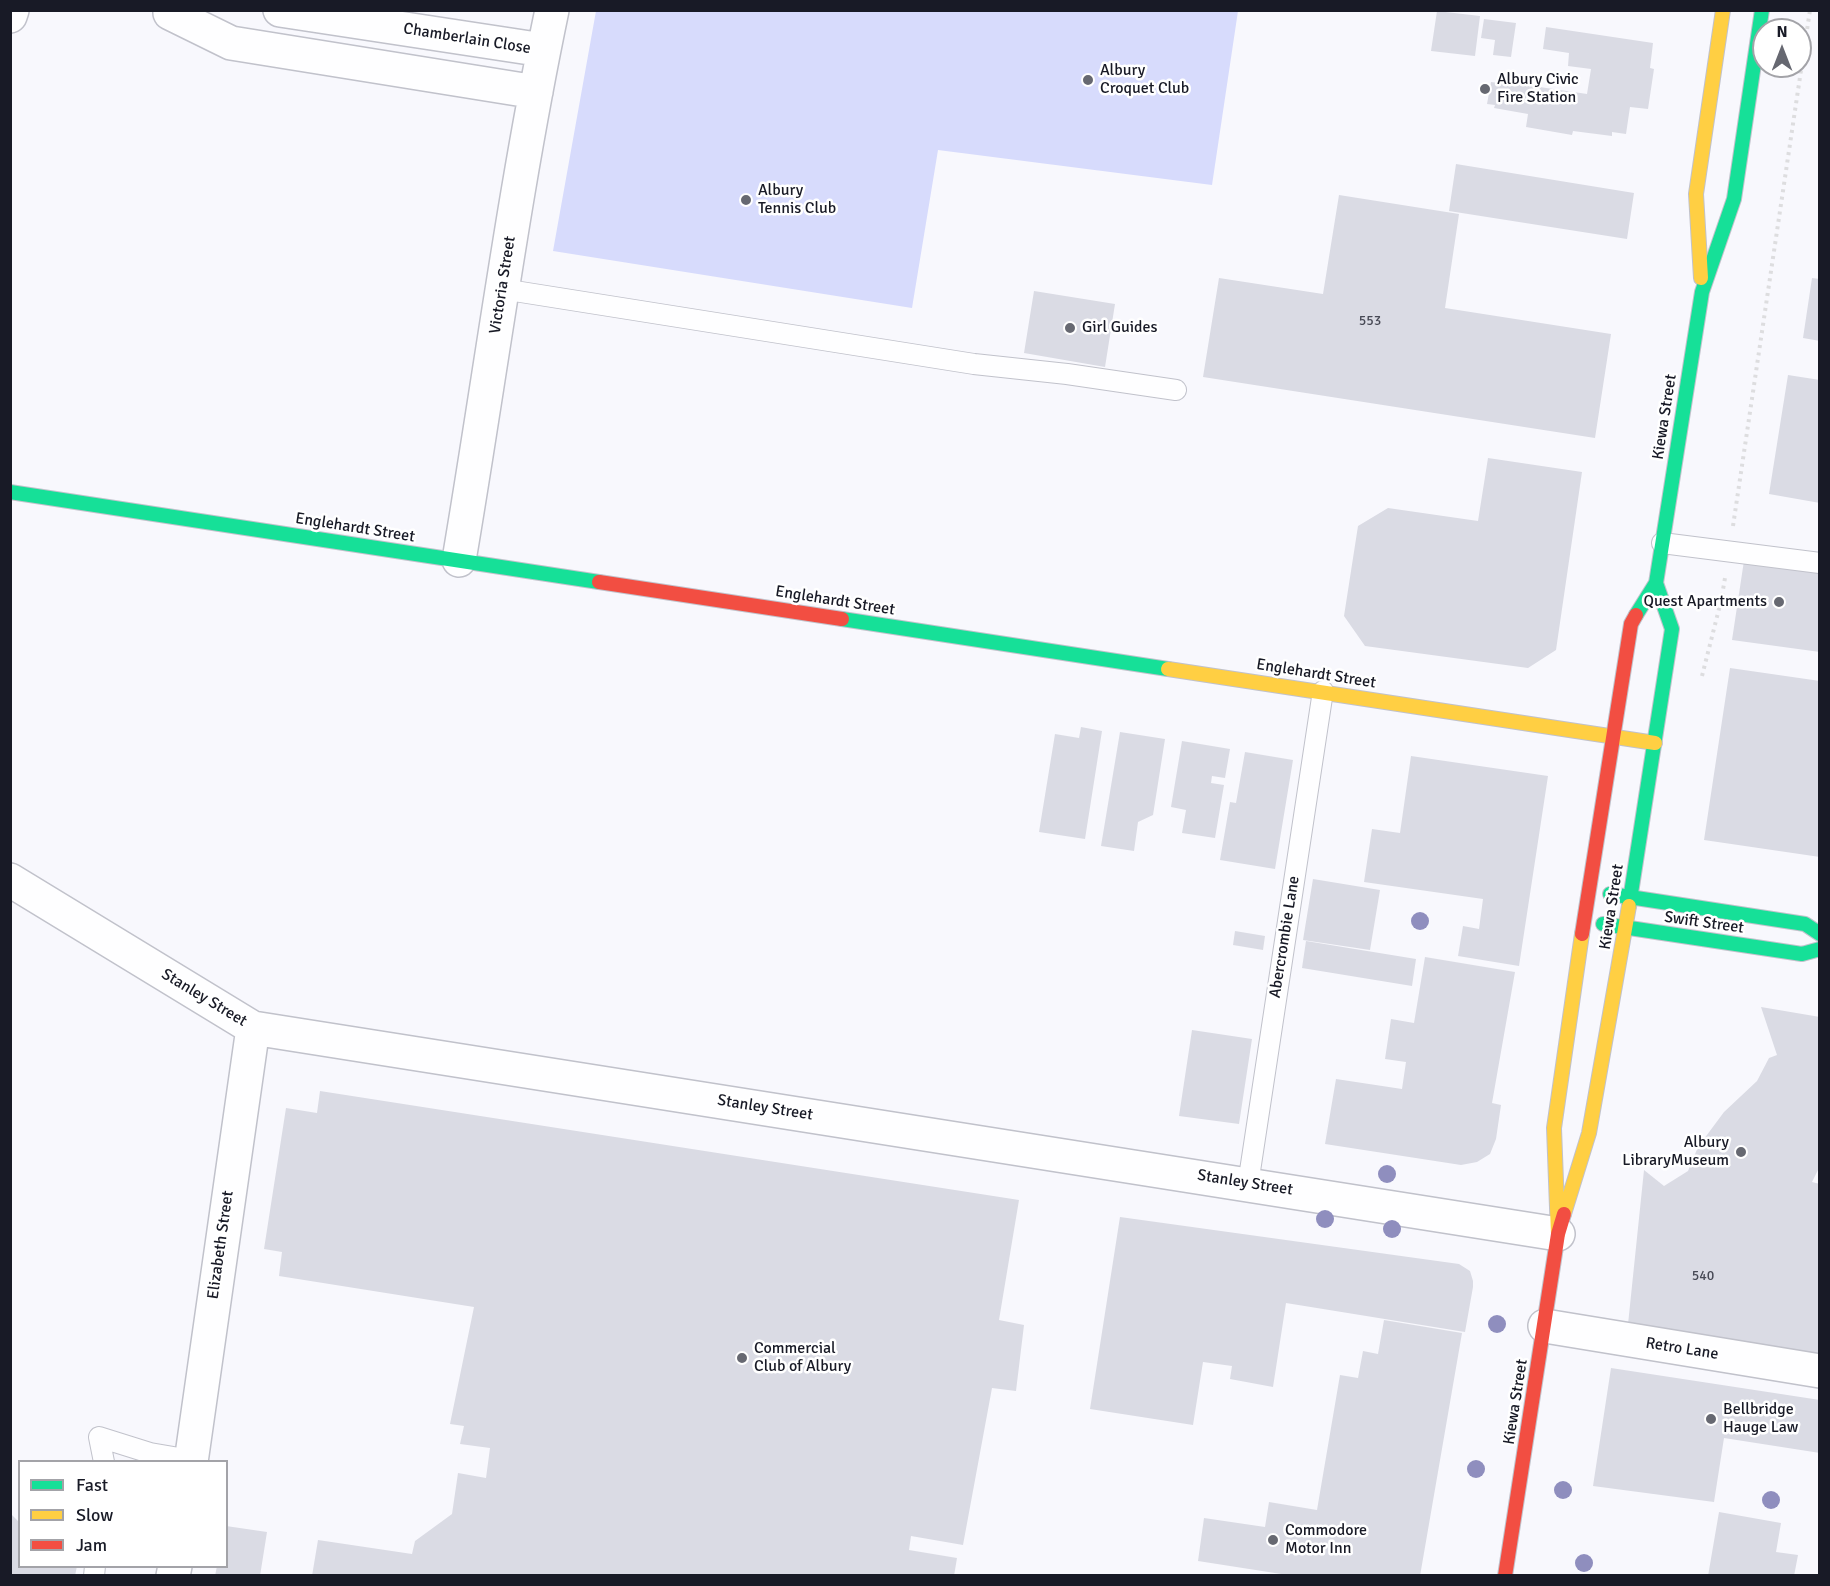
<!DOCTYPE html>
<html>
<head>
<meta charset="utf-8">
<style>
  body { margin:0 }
  #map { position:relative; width:1830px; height:1586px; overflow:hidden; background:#f8f8fd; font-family:Signika,sans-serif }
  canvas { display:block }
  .frame { position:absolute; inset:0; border:12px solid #181a26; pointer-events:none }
  .legend { position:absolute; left:18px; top:1460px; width:210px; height:108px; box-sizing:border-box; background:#fff; border:2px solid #a3a3a8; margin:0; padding:8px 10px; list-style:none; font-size:18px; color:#181a26 }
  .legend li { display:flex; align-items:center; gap:12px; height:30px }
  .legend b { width:30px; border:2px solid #a3a3a8 }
  .north { position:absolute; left:1752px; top:18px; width:60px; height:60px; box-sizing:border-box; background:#fff; border:2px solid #a3a3a8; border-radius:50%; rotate:0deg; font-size:16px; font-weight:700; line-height:24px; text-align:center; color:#181a26 }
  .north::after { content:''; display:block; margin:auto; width:21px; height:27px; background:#666871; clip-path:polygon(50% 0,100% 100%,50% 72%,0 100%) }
</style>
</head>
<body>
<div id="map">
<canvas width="1830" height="1586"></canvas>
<div class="frame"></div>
<ul class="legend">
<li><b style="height:8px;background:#16e098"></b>Fast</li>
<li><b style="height:8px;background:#ffcf43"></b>Slow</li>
<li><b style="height:8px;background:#f24e42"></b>Jam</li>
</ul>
<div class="north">N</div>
</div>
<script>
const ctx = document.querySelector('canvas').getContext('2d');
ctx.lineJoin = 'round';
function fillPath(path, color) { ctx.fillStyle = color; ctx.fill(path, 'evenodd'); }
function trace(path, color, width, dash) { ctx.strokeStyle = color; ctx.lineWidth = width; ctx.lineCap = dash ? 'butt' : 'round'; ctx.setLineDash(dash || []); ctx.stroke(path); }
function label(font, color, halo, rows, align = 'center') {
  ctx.font = font + ' Signika,sans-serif'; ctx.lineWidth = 5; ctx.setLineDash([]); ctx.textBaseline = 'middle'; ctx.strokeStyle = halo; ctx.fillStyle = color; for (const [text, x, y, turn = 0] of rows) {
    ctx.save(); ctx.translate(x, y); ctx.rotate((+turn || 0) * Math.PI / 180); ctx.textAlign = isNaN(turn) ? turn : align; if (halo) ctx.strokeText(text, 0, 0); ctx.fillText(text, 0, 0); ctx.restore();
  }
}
fillPath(new Path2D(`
  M596 11V10L1238 11 1212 185 938 150 912 308 553 251Z`), '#d7dbfc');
fillPath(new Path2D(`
  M1437 11 1480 16 1475 56 1431 51Z
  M1484 19 1516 23 1511 57 1493 55 1495 40 1481 38Z
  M1546 27 1653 43 1650 68 1654 69 1648 109 1630 107 1626 134 1612 132V136L1573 131 1572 135 1526 127 1528 114 1494 108 1495 105 1487 104 1491 82 1498 83 1499 81 1587 94 1591 69 1568 66 1569 53 1543 49Z
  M1456 164 1634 193 1627 239 1449 211Z
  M1339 195 1459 214 1445 308 1611 334 1595 438 1203 377 1219 278 1323 294Z
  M1812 278 1820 279V341L1803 338Z
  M1034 291 1115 304 1105 367 1024 353Z
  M1788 375 1820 380V503L1769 494Z
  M1488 458 1582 472 1556 650 1528 668 1365 646 1344 616 1358 526 1388 508 1478 521Z
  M1745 554 1820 565V652L1732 640Z
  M1730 668 1820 681V857L1704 840Z
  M1081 727 1102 731 1085 839 1039 832 1055 734 1079 738Z
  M1120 732 1165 739 1153 815 1138 822 1134 851 1101 846Z
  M1182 741 1230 749 1225 778 1212 776 1211 783 1224 785 1215 838 1182 833 1186 810 1171 807Z
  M1245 752 1293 760 1275 869 1220 860 1230 802 1236 803Z
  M1411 756 1548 776 1519 966 1458 956 1463 926 1479 929 1483 899 1364 882 1372 829 1400 833Z
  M1313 879 1380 890 1370 950 1303 940Z
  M1235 931 1265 936 1263 950 1233 945Z
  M1306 941 1416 959 1412 986 1302 968Z
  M1425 957 1515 972 1492 1103 1501 1105 1496 1139 1490 1154 1477 1162 1461 1165 1325 1144 1336 1079 1402 1089 1406 1062 1385 1059 1391 1019 1414 1023Z
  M1761 1007 1820 1017V1166L1812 1182 1820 1184V1365L1627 1334 1644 1170 1664 1186 1688 1171 1698 1147 1724 1112 1757 1081 1769 1058 1777 1055Z
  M1192 1030 1252 1039 1239 1124 1179 1116Z
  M320 1091 1019 1200 999 1320 1024 1325 1016 1391 992 1388 963 1545 911 1536 909 1550 957 1558 954 1576H312L318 1540 412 1554 415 1541 452 1514 458 1473 486 1478 490 1448 460 1444 464 1426 450 1424 474 1307 279 1276 282 1252 264 1249 286 1108 317 1113Z
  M1120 1217 1459 1264 1470 1271 1473 1281V1287L1465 1332 1286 1303 1273 1387 1230 1379 1232 1366 1203 1362 1193 1425 1090 1409Z
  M1384 1320 1462 1333 1420 1576H1294L1198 1561 1204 1518 1265 1527 1269 1502 1317 1510 1340 1375 1358 1378 1363 1351 1378 1354Z
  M1611 1368 1820 1400V1453L1724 1438 1714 1502 1593 1486Z
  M1719 1512 1781 1523 1776 1552 1798 1555 1794 1576H1708Z
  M10 1513 20 1523V1566H77L75 1576H10Z
  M226 1526 267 1532 260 1576H215L217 1566H226Z`), '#dadbe4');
const lane = new Path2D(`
  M502 289 974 364 1067 374 1176 390
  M1662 543 1820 563
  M1248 1184 1323 691
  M104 1462 99 1437 150 1453 191 1460
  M94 1576 95 1566`);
const street = new Path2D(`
  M280 10 543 50
  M170 13 231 43 536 92
  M10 16 12 10
  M459 560C490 377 514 192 552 10
  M10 880 253 1028 1558 1234
  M1545 1326 1820 1371
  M191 1462 253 1028
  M173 1576 175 1566`);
const fast = new Path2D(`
  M10 492 599 582
  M1636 615 1656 583 1702 292 1734 199 1762 10
  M842 619 1168 669
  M1610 894 1805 924 1820 934
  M1629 906 1672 629 1656 583
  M1603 924 1802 954 1820 949`);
const slow = new Path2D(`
  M1701 278 1696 194 1723 10
  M1168 669 1655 743
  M1564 1214 1589 1133 1629 906
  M1558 1234 1554 1128 1582 934`);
const jam = new Path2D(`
  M599 582 842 619
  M1582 934 1631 624 1636 615
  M1505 1576 1558 1234 1564 1214`);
trace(lane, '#c1c2cb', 22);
trace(street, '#c1c2cb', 36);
trace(fast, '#c1c2cb', 16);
trace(slow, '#c1c2cb', 16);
trace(jam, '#c1c2cb', 16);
trace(new Path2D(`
  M1733 526 1810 10
  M1702 676 1721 601 1725 578`), '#dddddf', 4, [3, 4.5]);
trace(lane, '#fefeff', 20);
trace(street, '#fefeff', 33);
trace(fast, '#16e098', 14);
trace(slow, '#ffcf43', 14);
trace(jam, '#f24e42', 14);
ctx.fillStyle = '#8f8ebe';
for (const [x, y] of [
  [1420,921],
  [1387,1174],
  [1325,1219],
  [1392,1229],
  [1497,1324],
  [1476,1469],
  [1563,1490],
  [1771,1500],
  [1584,1563]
]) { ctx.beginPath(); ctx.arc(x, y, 9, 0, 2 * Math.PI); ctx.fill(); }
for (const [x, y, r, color] of [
  [1088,80,6,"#666871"],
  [1485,89,6,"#666871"],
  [746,200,6,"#666871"],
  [1070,328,6,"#666871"],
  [1779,602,6,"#666871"],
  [1741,1152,6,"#666871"],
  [742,1358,6,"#666871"],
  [1711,1419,6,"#666871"],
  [1273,1540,6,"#666871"]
]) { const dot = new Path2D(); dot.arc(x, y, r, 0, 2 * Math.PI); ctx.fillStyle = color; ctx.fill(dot); trace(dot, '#fff', 2); }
label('14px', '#484a56', null, [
  ["553",1370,321],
  ["540",1703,1276]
]);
label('16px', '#181a26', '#fff', [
  ["Chamberlain Close",467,39,9],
  ["Victoria Street",503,285,-81],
  ["Kiewa Street",1665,417,-81],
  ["Englehardt Street",355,528,9],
  ["Englehardt Street",835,601,9],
  ["Englehardt Street",1316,674,9],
  ["Kiewa Street",1612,907,-81],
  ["Swift Street",1704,923,8],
  ["Abercrombie Lane",1285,937,-81],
  ["Stanley Street",204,998,31],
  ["Stanley Street",765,1108,9],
  ["Stanley Street",1245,1183,9],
  ["Elizabeth Street",221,1245,-82],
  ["Retro Lane",1682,1349,9],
  ["Kiewa Street",1516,1402,-81]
]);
label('16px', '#181a26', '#fff', [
  ["Albury",1100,71],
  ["Croquet Club",1100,89],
  ["Albury Civic",1497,80],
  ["Fire Station",1497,98],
  ["Albury",758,191],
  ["Tennis Club",758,209],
  ["Girl Guides",1082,328],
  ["Quest Apartments",1767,602,"right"],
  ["Albury",1729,1143,"right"],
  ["LibraryMuseum",1729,1161,"right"],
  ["Commercial",754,1349],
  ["Club of Albury",754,1367],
  ["Bellbridge",1723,1410],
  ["Hauge Law",1723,1428],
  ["Commodore",1285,1531],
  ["Motor Inn",1285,1549]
], 'left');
</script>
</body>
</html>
